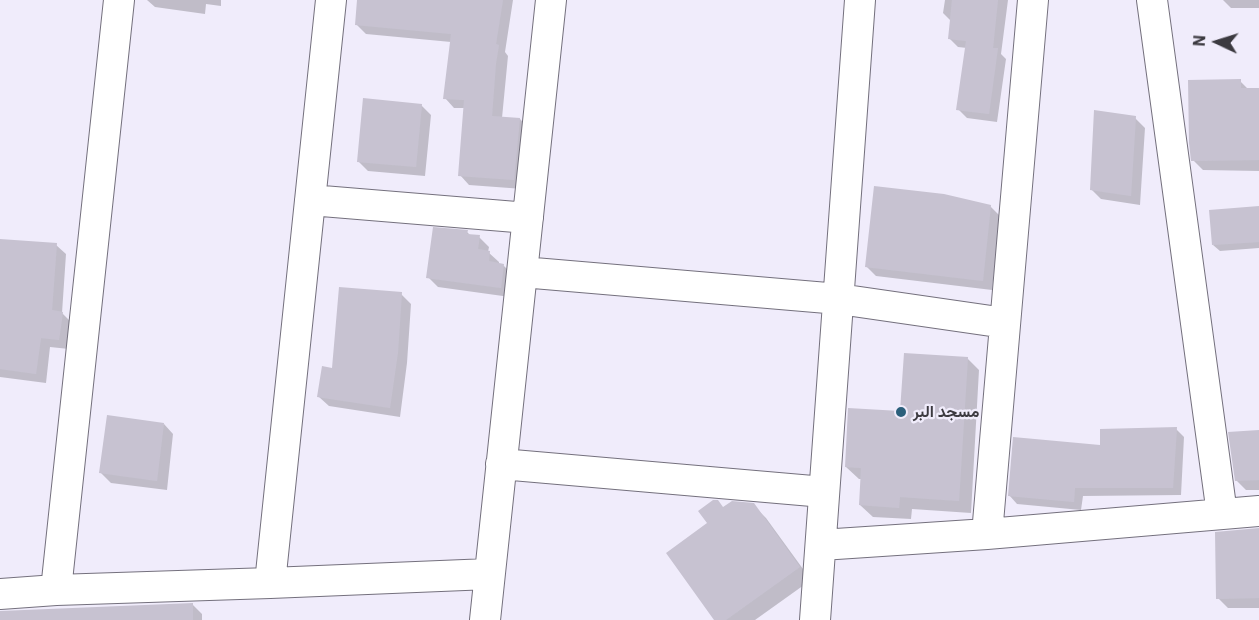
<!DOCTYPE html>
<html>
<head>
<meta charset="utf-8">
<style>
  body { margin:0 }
  #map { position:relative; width:1259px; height:620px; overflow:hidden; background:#f0ecfb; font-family:"IBM Plex Sans",sans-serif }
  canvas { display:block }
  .north { position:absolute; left:1187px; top:12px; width:60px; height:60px; -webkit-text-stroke:4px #f0ecfb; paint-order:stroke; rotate:274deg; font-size:16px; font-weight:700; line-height:24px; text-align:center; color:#3c3a40 }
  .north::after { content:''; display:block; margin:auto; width:21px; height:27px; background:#3c3a40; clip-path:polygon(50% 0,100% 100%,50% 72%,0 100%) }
</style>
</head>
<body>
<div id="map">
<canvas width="1259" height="620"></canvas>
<div class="north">N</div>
</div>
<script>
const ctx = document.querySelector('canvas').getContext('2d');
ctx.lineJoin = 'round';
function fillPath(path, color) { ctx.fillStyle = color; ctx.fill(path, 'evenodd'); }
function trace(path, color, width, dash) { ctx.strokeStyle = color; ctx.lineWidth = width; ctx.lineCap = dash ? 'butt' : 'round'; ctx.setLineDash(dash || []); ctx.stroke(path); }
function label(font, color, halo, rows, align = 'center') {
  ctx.font = font + ' "IBM Plex Sans",Vazirmatn,sans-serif'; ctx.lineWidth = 4.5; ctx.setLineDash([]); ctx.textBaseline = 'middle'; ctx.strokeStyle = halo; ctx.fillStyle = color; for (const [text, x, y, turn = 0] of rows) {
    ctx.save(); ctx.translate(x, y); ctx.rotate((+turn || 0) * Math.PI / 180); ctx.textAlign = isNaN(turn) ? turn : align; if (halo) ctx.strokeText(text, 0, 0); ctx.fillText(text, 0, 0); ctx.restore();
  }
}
fillPath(new Path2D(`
  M147 0H221V6L206 4 205 14 155 7Z
  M358 0H513L505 52 508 56 502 118 520 119 529 129 523 189 469 185 460 175 465 108H454L445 98 451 42 366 34 356 24Z
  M945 0H1008L1001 54 1006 59 997 122 967 118 958 109 967 48 958 47 949 38 951 21 943 13Z
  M1223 0H1259V8H1231Z
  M1240 81 1249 90H1259V171L1203 170 1193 160Z
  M421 105 431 115 425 176 368 171 358 161Z
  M1135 118 1145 128 1140 205 1101 199 1091 189Z
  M990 206 1000 216 992 290 876 276 866 266Z
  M1259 207V248L1220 251 1213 245Z
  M467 232 471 236 479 237 489 247 488 252 499 262V264L503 265 513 275 510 297 438 287 428 277Z
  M0 241 56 245 66 254 62 313 72 323 69 349 50 347 46 383 0 377Z
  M401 294 411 304 407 363 400 417 329 406 319 397 334 369Z
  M967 358 979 370 971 513 912 509 911 519 873 517 860 505 862 479H859L846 467 901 413Z
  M164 424 173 434 167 490 111 483 101 473Z
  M1176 429 1184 437 1181 495 1083 496 1081 510 1017 504 1009 495 1102 447Z
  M1259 432V490H1246L1236 480Z
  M753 505 766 518 811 580 755 620H716L709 523Z
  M1259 530V608H1228L1218 598Z
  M192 604 202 614V620H0V613Z`), '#0003');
fillPath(new Path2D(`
  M357 0H503L496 44 499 45 496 63 492 116 520 118 514 180 458 176 464 100 443 99 451 34 355 25Z
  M952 0H998L993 48H998L989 114 956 110 966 41 948 39Z
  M1241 79V88H1259V160L1191 161 1189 143 1188 80Z
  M363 98 422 104 416 167 357 162Z
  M1094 110 1136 116 1131 196 1090 190Z
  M874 186 944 194 991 205 983 281 865 267Z
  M1259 206V242L1212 245 1209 210Z
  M433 227 468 230 467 234 480 235 478 249 490 251 489 261 504 264 501 288 426 278Z
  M0 239 57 243 52 310 63 312 59 340 41 338 36 374 0 369Z
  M339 287 402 292 398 352 390 408 317 397 322 366 332 368Z
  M904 353 968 357 959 501 900 497 899 508 859 505 861 468 845 467 848 408 900 411Z
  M107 415 164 423 157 481 99 473Z
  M1177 427 1173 488H1075L1074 502 1008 496 1013 437 1100 445V429Z
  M1259 430V480L1235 481 1228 432Z
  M713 500H718L723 507 732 501 754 503 800 567 726 620H714L666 553 707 523 698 511Z
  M1259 528V598L1216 599 1215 532Z
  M193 603V620H0V611Z`), '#c7c2d1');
const minor = new Path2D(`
  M1152 0 1222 514
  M310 200 528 218
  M522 272 839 299 1005 323
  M501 464 824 492
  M987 534 1033 0
  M821 545 987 534 1259 511
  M270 583 489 574
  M56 590 119 0
  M0 594 56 590 270 583 331 0
  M485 620 551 0
  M815 620 860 0`);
trace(minor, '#74707d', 32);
trace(minor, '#fff', 30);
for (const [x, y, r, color] of [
  [901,412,6,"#2b5f7b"]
]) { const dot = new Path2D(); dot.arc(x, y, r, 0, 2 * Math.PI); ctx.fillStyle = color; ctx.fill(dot); trace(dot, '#f0ecfb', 2); }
label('bold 16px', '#3c3a40', '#f0ecfb', [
  ["مسجد البر",913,412]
], 'left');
</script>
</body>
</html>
